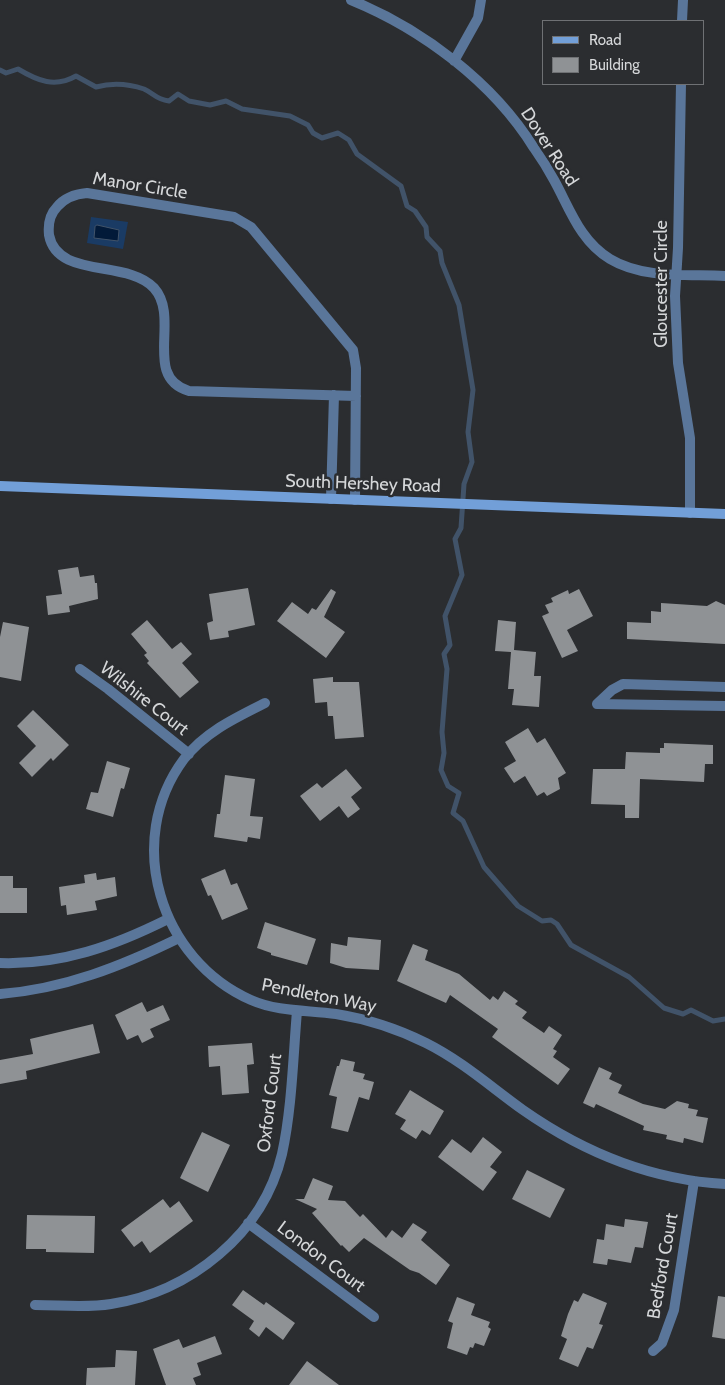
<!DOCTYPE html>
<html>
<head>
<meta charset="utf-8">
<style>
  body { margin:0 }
  #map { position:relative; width:725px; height:1385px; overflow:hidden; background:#2b2d30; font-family:Cabin,sans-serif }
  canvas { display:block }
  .legend { position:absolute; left:542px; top:20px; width:162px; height:65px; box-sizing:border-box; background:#2b2d30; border:1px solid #6f7174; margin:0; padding:6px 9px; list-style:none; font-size:15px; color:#d5d7d9 }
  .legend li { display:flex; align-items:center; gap:10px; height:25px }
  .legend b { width:25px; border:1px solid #6f7174 }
</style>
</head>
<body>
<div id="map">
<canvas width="725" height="1385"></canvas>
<ul class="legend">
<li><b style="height:6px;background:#729fd8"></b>Road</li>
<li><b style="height:14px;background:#8f9295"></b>Building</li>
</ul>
</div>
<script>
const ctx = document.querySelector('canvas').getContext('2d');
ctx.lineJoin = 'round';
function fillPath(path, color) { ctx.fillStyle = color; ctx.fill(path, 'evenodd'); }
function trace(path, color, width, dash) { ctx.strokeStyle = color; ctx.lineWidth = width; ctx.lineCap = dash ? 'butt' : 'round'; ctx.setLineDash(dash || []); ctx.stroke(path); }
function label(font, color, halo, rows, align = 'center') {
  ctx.font = font + ' Cabin,sans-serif'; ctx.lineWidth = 5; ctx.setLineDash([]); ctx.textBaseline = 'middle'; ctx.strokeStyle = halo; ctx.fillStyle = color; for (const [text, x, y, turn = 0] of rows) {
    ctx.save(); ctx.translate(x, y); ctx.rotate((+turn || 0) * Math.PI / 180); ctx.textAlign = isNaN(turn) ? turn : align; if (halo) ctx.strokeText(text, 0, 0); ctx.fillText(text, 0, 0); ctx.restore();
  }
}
fillPath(new Path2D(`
  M91 217 128 222 123 249 87 243Z`), '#1a3b64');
const water = new Path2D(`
  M97 225 119 230 118 241 94 238 95 227Z`);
fillPath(water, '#021a39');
trace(water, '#415369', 1);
trace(new Path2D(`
  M0 70 6 73 18 69C38 81 55 88 76 76L96 87C111 83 129 84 144 89 155 94 155 99 169 101L178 94 189 101 210 105 226 101 242 109 290 116 308 125 313 133 322 138 338 133 349 140 357 154 401 186 407 206 415 211 426 227 427 237 440 251 442 263 459 305 473 390 468 432 472 462 464 484 461 528 455 539 462 575 445 616 450 645 444 654 447 669 442 732 444 753 441 770 448 786 459 793 453 813 463 821 484 867 518 906 542 921 551 920 557 924 571 945 629 977 664 1008 683 1014 691 1010 713 1021 725 1019`), '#415369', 5);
fillPath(new Path2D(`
  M78 567 80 577 94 575 95 583H97L98 599 69 606 70 612 48 615 46 596 62 594 58 570Z
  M248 588 255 625 228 631 229 637 210 640 207 623 213 621 209 594Z
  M331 589 336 592 324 617 345 632 326 658 277 621 292 602 308 614 312 608 316 610Z
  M579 589 593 616 567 630 578 651 562 658 542 616 549 613 545 605 553 602 551 598 568 590 569 594Z
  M716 601 725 605V644L627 639V622L651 623V611L661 612V603L707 606Z
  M147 620 172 649 181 642 192 654 182 663 199 682 180 698 147 663 149 661 144 655 147 653 131 634Z
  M498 620 516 622 514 650 536 652 534 676H541L539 707 512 705 514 689H508L511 652 495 651Z
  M3 622 29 627 21 681 0 677V637Z
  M333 677V682H359L364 737 335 739 333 716H328L327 702 315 703 313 679Z
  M33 710 69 745 53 761 51 758 32 777 19 763 36 746 17 726Z
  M528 728 537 743 545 738 566 773 558 778 560 789 547 796 544 792 537 796 525 776 514 783 504 768 516 761 505 742Z
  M664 743 713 745V764H705L704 782 640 779 639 818H625V805L591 804 593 769H625L626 752 660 753V748H664Z
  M107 761 130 768 124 789 121 788 113 817 86 809 91 792 98 793Z
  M346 769 362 788 351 797 360 809 348 818 339 806 320 821 300 796 317 783 322 788Z
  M225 775 255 779 250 816 263 817 260 839 248 837 247 842 214 837 217 814H220Z
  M225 869 231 885 237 883 248 909 222 920 211 895 208 896 201 879Z
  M96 873 97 880 115 877 117 896 95 901 97 910 67 915 66 905 61 906 59 887 85 883 84 875Z
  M0 876H13V888H27V913H0Z
  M265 922 316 939 307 965 271 955V953L257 948Z
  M348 937 381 940 379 970 346 968 330 963 331 943 347 946Z
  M413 944 428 950 425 960 459 974 490 1000 493 996 498 1000 504 991 518 1001 515 1004 527 1012 522 1018 544 1033 549 1026 562 1035 553 1049 557 1051 553 1057 570 1069 558 1085 492 1037 498 1029 450 995 446 1003 397 981Z
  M142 1002 147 1012 163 1005 170 1020 150 1029 154 1037 142 1043 138 1035 127 1040 115 1015Z
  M93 1024 100 1053 26 1071 27 1079 0 1084V1060L33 1054 30 1039Z
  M252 1043 254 1064 247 1065 249 1093 222 1095 220 1066 209 1067 208 1046Z
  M341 1059 355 1062 353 1071 365 1074 363 1079 374 1082 369 1100 359 1097 348 1132 331 1128 337 1097 329 1095 337 1066H339Z
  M599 1067 612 1073 609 1079 622 1085 618 1093 643 1104 665 1109 677 1101 689 1104 688 1108 698 1110 696 1116 708 1118 703 1143 684 1138 683 1143 666 1139 667 1135 643 1130 644 1126 596 1104 594 1108 583 1103Z
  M410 1090 444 1111 430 1135 422 1130 416 1139 400 1129 406 1120 395 1114Z
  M202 1132 230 1145 208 1192 180 1178Z
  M483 1137 502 1152 490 1167 497 1172 483 1191 438 1157 452 1139 471 1153Z
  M527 1170 565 1189 550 1218 512 1199Z
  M313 1178 333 1186 328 1200 345 1201 360 1217 363 1214 386 1238 392 1230 402 1238 413 1223 427 1232 421 1240 450 1265 436 1285 419 1273 410 1270 364 1238 349 1252 342 1245 341 1246 312 1213 317 1209 295 1199H304Z
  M163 1199 170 1208 179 1201 193 1221 150 1253 142 1241 134 1247 121 1230Z
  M27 1215 95 1216 94 1253 46 1252V1249H26Z
  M625 1219 648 1222 643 1248 635 1247 631 1263 608 1259 607 1265 593 1263 597 1239 604 1240 606 1224 624 1227Z
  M243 1290 264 1305 266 1302 295 1323 283 1340 266 1327 259 1337 249 1329 254 1321 232 1305Z
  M583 1293 607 1303 599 1324 603 1325 593 1349 587 1347 578 1367 559 1359 567 1339 561 1336 568 1314 574 1300 578 1302Z
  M718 1296 725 1297V1339L712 1337Z
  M457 1297 475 1304 471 1315 490 1322 488 1327 491 1329 484 1346 475 1343 473 1348 470 1347 467 1355 447 1348 453 1323 448 1321Z
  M215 1336 222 1354 197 1363 201 1375 193 1378 196 1385H166L153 1349 179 1339 183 1348Z
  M116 1350 137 1351 135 1385H86L87 1368 115 1367Z
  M307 1361 339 1385H289Z`), '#8f9295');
trace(new Path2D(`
  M351 0C422 29 493 82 534 148 541 158 548 169 554 180 570 209 580 241 610 259 643 279 688 274 725 276
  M682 21 683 0
  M454 61 478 18 481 0
  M681 84 678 248 675 296 678 363 690 438V513
  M331 499 334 395
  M355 500 356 368 353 350 251 227 234 217 87 193C75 194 65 197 57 207 50 214 48 225 49 235 57 279 127 259 154 288 181 318 142 377 189 391L356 396
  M80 669 108 689 189 754
  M725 687 623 684 612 690 597 704 725 706
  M265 703C235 718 205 732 184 759 123 841 160 960 251 1000 278 1012 308 1010 336 1014 367 1019 398 1029 426 1043 462 1061 491 1087 523 1110 583 1152 652 1180 725 1184
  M0 963C61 965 114 946 168 919
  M0 994C64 989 122 966 179 938
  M248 1223 374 1317
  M35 1305C60 1305 87 1308 111 1304 190 1292 263 1234 282 1154 292 1108 293 1058 297 1011
  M653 1351 662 1343 674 1310 694 1181`), '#5a769a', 10);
trace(new Path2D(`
  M0 486 725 514`), '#729fd8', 10);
label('18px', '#d5d7d9', '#2b2d30', [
  ["Dover Road",549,147,57],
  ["Manor Circle",140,186,9],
  ["Gloucester Circle",662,284,-90],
  ["South Hershey Road",363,484,2],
  ["Wilshire Court",144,699,38],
  ["Pendleton Way",319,996,11],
  ["Oxford Court",270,1103,-83],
  ["London Court",321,1257,37],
  ["Bedford Court",663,1266,-80]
]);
</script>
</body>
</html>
